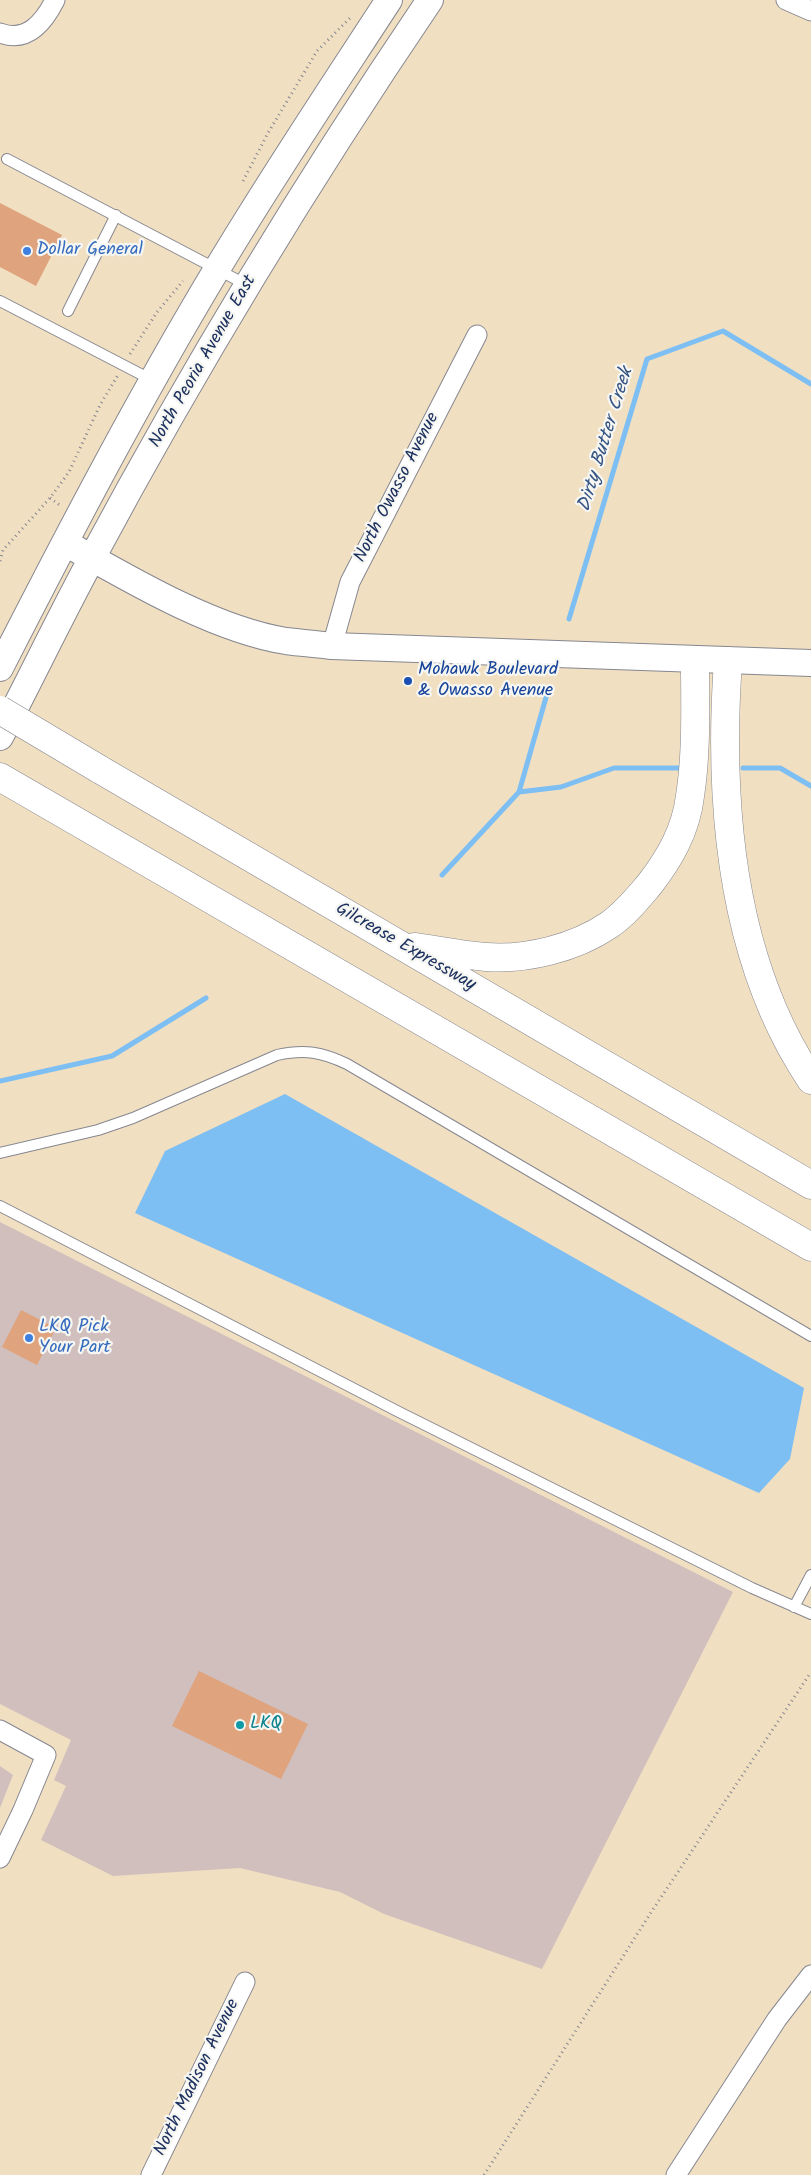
<!DOCTYPE html>
<html>
<head>
<meta charset="utf-8">
<style>
  body { margin:0 }
  canvas { display:block; background:#f1dfc1 }
</style>
</head>
<body>
<canvas width="811" height="2175"></canvas>
<script>
const ctx = document.querySelector('canvas').getContext('2d');
ctx.lineJoin = 'round';
function fillPath(path, color) { ctx.fillStyle = color; ctx.fill(path, 'evenodd'); }
function trace(path, color, width, dash) { ctx.strokeStyle = color; ctx.lineWidth = width; ctx.lineCap = dash ? 'butt' : 'round'; ctx.setLineDash(dash || []); ctx.stroke(path); }
function label(font, color, halo, rows, align = 'center') {
  ctx.font = font + ' Kalam,sans-serif'; ctx.lineWidth = 4.5; ctx.setLineDash([]); ctx.textBaseline = 'middle'; ctx.strokeStyle = halo; ctx.fillStyle = color; for (const [text, x, y, turn = 0] of rows) {
    ctx.save(); ctx.translate(x, y); ctx.rotate((+turn || 0) * Math.PI / 180); ctx.textAlign = isNaN(turn) ? turn : align; if (halo) ctx.strokeText(text, 0, 0); ctx.fillText(text, 0, 0); ctx.restore();
  }
}
fillPath(new Path2D(`
  M0 1222 733 1592 542 1969 384 1914 340 1892 240 1868 113 1876 41 1840 66 1786 54 1780 71 1740 0 1704Z
  M0 1766 13 1775 0 1808Z`), '#d1bfbe');
fillPath(new Path2D(`
  M285 1094 804 1388 790 1459 759 1493 135 1213 165 1151Z`), '#7ebff3');
trace(new Path2D(`
  M569 619 647 359 723 331 811 384
  M743 768H780L811 786
  M519 792 561 787 614 768H683
  M442 875 519 792 549 687
  M0 1081 112 1056 206 998`), '#7ebff3', 5);
fillPath(new Path2D(`
  M0 203 62 235 36 286 0 267Z
  M21 1310 56 1328 37 1365 2 1347Z
  M199 1671 308 1724 281 1779 172 1726Z`), '#dfa37d');
const lane = new Path2D(`
  M7 159 247 285
  M0 301 152 380
  M68 311 116 215
  M0 1153 98 1130 133 1118 277 1055C305 1049 322 1052 347 1064L811 1336
  M0 1206 399 1412 752 1588 811 1614
  M794 1607 811 1575`);
const street = new Path2D(`
  M786 0 811 11
  M0 33C27 43 44 22 55 0
  M332 646 350 582 477 335
  M0 1730 46 1755 23 1810 0 1858
  M151 2175 245 1982
  M676 2175 777 2019 811 1975`);
const secondary = new Path2D(`
  M76 549C136 583 217 630 286 641 301 643 317 644 332 646L811 663
  M0 668C69 533 139 399 217 269 272 177 331 89 389 0
  M0 737C31 678 60 617 92 558 195 366 308 180 430 0`);
const highway = new Path2D(`
  M728 661C718 803 730 959 811 1080
  M99 769 811 1185
  M0 777 811 1247
  M414 947C438 950 462 955 486 957 527 960 575 948 609 925 625 914 637 899 649 885 670 858 686 830 690 796 697 751 695 705 695 660`);
trace(lane, '#868790', 12);
trace(street, '#868790', 21);
trace(secondary, '#868790', 28);
trace(highway, '#868790', 29);
trace(new Path2D(`
  M243 181 268 133 317 51 350 18
  M130 354 157 312 183 281
  M50 498 61 506
  M0 561 3 550 50 498 69 472 100 405 118 375
  M484 2175 650 1914 811 1672`), '#868790', 3, [1, 4]);
trace(lane, '#fff', 10);
trace(street, '#fff', 19);
trace(secondary, '#fff', 26);
trace(highway, '#fff', 28);
const highwayBridge = new Path2D(`
  M0 710 99 769`);
trace(highwayBridge, '#868790', 29, []);
trace(highwayBridge, '#fff', 28);
for (const [x, y, r, color] of [
  [27,251,5,"#3f7fe0"],
  [408,681,5,"#1a4fb4"],
  [29,1338,5,"#3f7fe0"],
  [240,1725,5,"#0f9aa8"]
]) { const dot = new Path2D(); dot.arc(x, y, r, 0, 2 * Math.PI); ctx.fillStyle = color; ctx.fill(dot); trace(dot, '#f6f6f2', 2); }
label('18px', '#366cbe', '#f6f6f2', [
  ["Dollar General",37,251],
  ["LKQ Pick",39,1328],
  ["Your Part",39,1349]
], 'left');
label('18px', '#1b2f5e', '#f6f6f2', [
  ["North Peoria Avenue East",204,362,-60],
  ["North Owasso Avenue",398,488,-63],
  ["Gilcrease Expressway",405,948,30],
  ["North Madison Avenue",198,2078,-64]
]);
label('18px', '#164399', '#f6f6f2', [
  ["Mohawk Boulevard",418,671],
  ["& Owasso Avenue",418,692]
], 'left');
label('18px', '#0d838f', '#f6f6f2', [
  ["LKQ",250,1725]
], 'left');
label('italic 19px', '#345383', '#f6f6f2', [
  ["Dirty Butter Creek",607,440,-73]
]);
</script>
</body>
</html>
